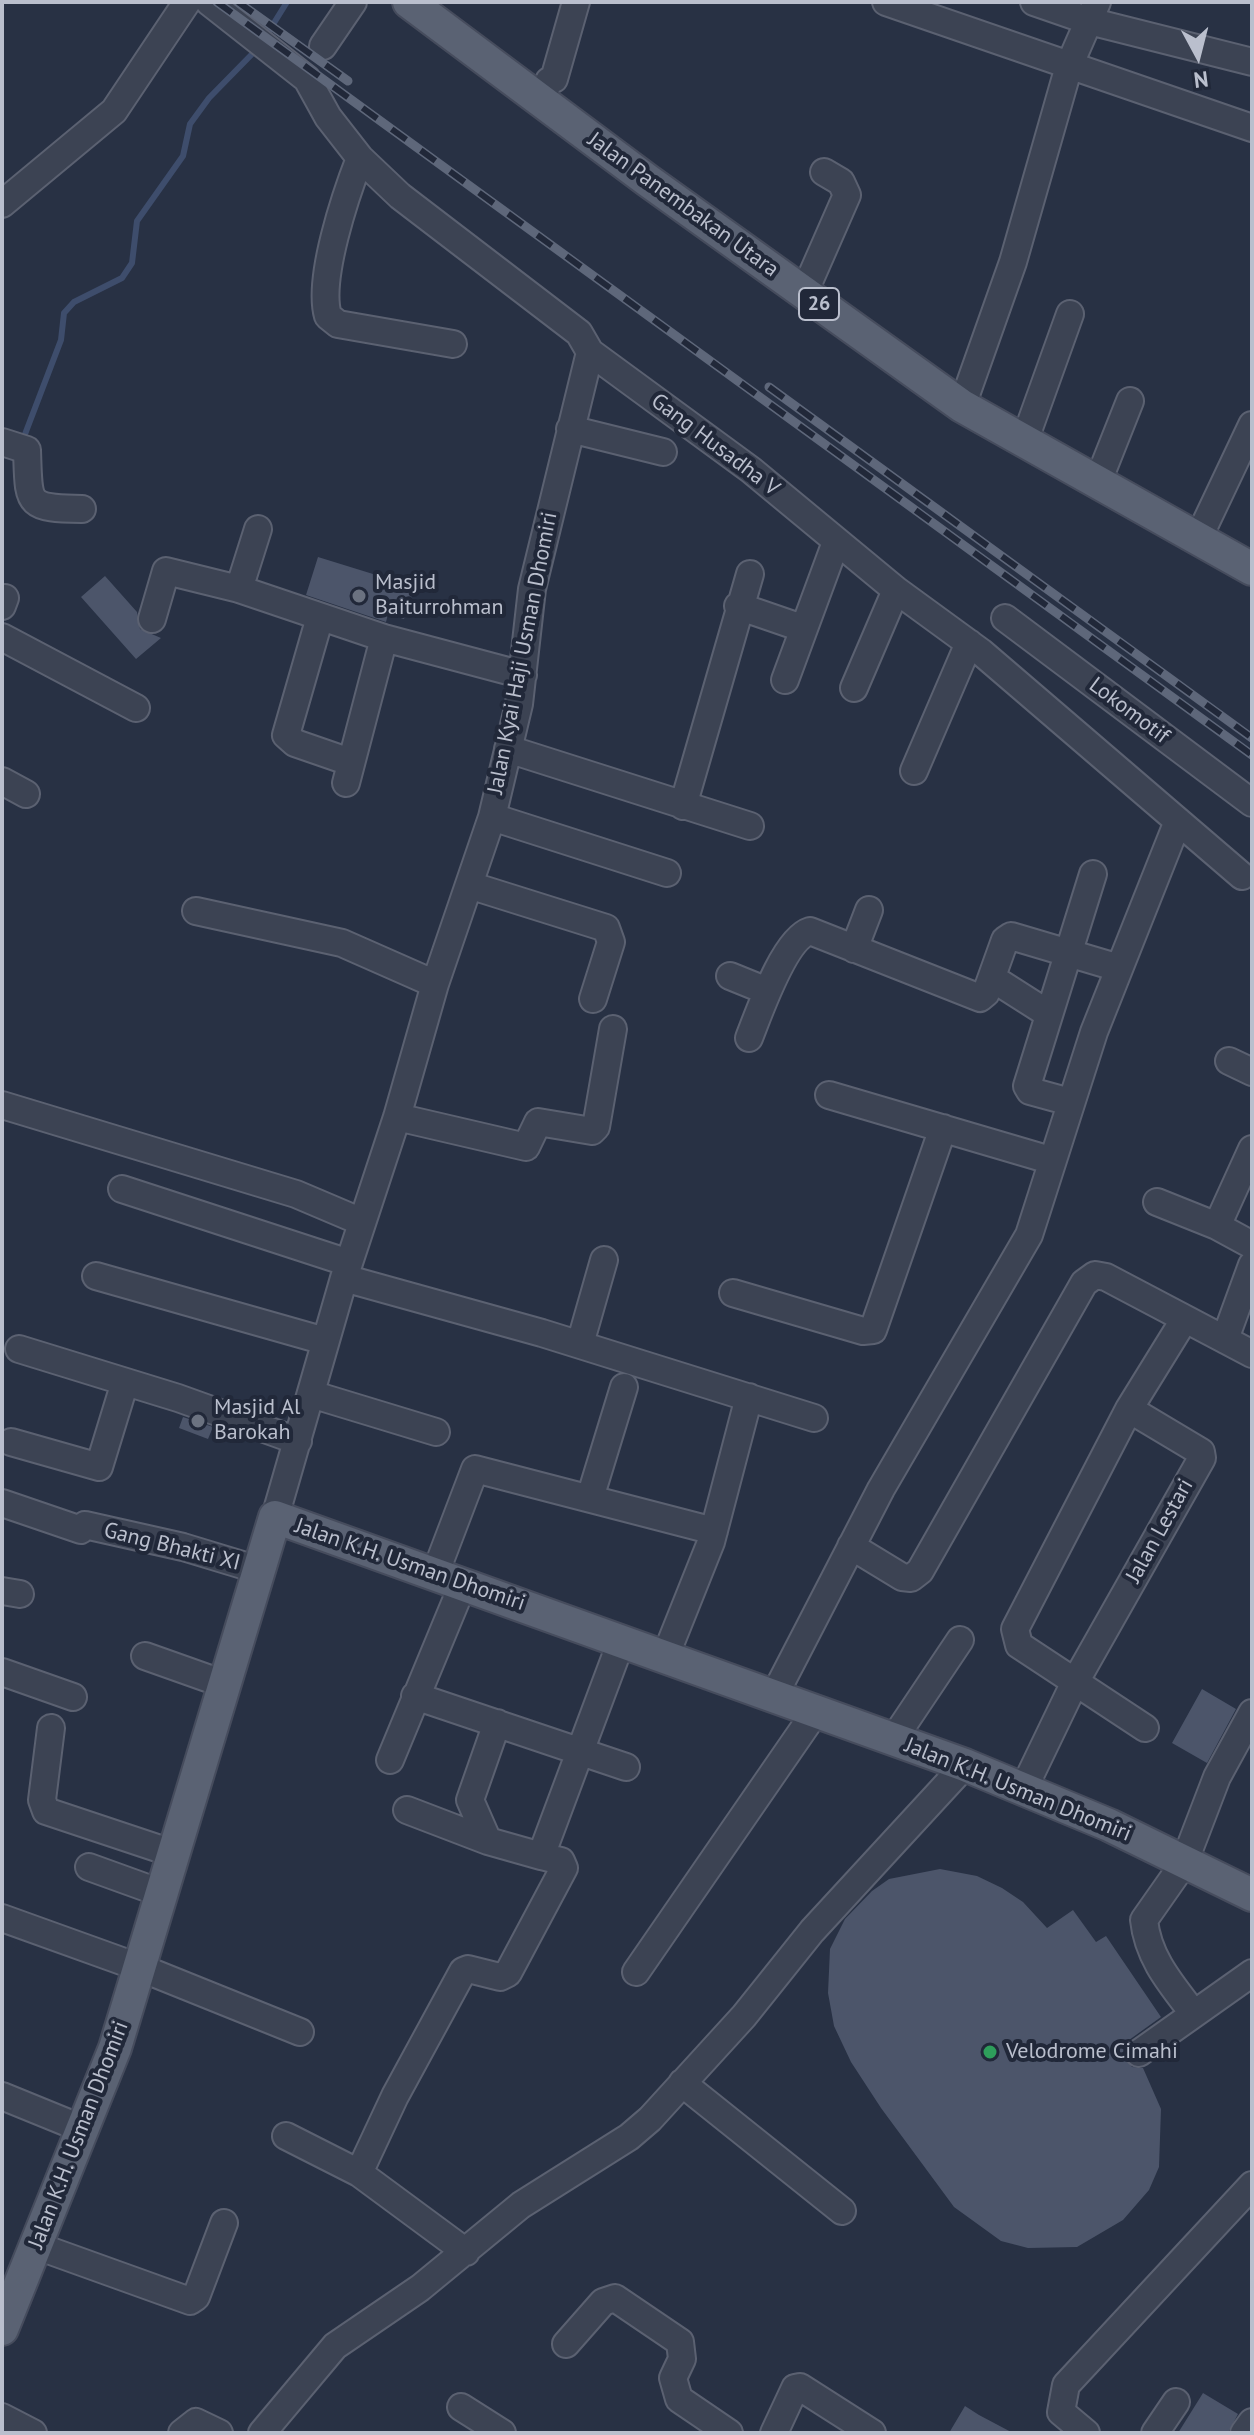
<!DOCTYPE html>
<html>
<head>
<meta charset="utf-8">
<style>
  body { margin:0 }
  #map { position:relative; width:1254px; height:2435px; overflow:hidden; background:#283144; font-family:"PT Sans",sans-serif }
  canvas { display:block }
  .frame { position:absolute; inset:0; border:4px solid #babfcd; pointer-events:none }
  .north { position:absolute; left:1158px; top:16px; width:80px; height:80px; -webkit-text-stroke:6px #212839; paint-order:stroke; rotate:173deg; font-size:22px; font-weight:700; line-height:32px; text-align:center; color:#babfcd }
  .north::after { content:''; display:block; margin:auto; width:28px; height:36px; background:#babfcd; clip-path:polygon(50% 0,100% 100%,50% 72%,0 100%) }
</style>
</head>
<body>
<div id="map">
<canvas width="1254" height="2435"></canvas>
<div class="frame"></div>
<div class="north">N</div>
</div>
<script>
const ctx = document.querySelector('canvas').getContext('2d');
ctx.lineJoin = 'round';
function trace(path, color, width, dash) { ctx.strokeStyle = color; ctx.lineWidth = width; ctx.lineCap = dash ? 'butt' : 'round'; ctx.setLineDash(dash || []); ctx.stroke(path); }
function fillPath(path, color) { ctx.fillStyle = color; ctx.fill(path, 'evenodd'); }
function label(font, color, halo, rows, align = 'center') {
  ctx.font = font + ' "PT Sans",sans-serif'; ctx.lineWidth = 8; ctx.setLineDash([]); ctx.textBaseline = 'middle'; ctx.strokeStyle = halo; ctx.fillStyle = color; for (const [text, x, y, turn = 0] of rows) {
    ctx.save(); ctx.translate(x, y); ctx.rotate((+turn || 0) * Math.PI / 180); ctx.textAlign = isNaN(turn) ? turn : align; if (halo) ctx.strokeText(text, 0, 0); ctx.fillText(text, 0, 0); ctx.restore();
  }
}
trace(new Path2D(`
  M264 39 287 2
  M22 442 61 340 64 313 74 302 122 278 132 263 137 221 183 156 190 124 209 98 258 48`), '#3e4d6c', 6);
fillPath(new Path2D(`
  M318 557 415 587 404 619 388 614 386 622 306 595Z
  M105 576 137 612 140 629 161 638 136 659 81 597Z
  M183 1417 213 1427 208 1439 179 1428Z
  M1202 1689 1236 1709 1207 1763 1172 1743Z
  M940 1869 977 1876 1002 1888 1023 1902 1047 1928 1073 1910 1096 1942 1106 1936 1161 2017 1129 2040 1123 2054 1132 2067 1143 2068 1161 2109 1159 2167 1149 2190 1123 2220 1077 2247 1028 2248 1001 2241 954 2207 881 2108 851 2062 834 2026 828 1993 830 1949 845 1919 872 1891 889 1879Z
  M1203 2393 1238 2414 1228 2433H1178Z
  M965 2406 979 2415 1013 2433H949Z`), '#4c556a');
const minor = new Path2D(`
  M209 2 307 79 328 117 360 158 400 196 579 333 590 352 532 589 519 704 492 817 435 984 397 1117 344 1278 275 1517
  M886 2 1252 128
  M1034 2 1089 21 1252 62
  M323 46 353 2
  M540 100 549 81 554 79 576 2
  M360 158C346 194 317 279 328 316L338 324 453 344
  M2 204 114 111 187 2
  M804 293 847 195 841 182 824 172
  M590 352 751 470 896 590 854 688
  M962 406 1013 262 1069 66 1097 2
  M570 429 663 452
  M2 442 27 450C29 505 25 508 82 509
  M1024 442 1070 314
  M1097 484 1130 401
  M1198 539 1252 425
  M239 589 258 529
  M896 590 981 652 1242 876
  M2 606 5 598
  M738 606 802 628
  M320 617 286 735 295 743 350 762
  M1005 618 1252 803
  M152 619 166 571 239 589 384 638 523 675
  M2 637 136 708
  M785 680 836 542
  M508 749 750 826
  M914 771 969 643
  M2 781 26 794
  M346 783 384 638
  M683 806 750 574
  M492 817 667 873
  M469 885 606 928 611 942 593 999
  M196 911 342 943 435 984
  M854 949 869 910
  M730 976 767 991
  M992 978 1047 1013
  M749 1038C759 1013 784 939 810 931L980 998 986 993 1005 940 1011 936 1119 968
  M1229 1061 1252 1072
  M829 1095 1050 1160
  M1070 1102 1030 1091 1027 1086 1093 874
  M2 1105 296 1194 362 1222
  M397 1117 526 1147 538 1122 592 1131 596 1127 613 1029
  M122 1189 349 1263
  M1157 1202 1217 1226 1252 1245
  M1217 1226 1252 1149
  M96 1276 325 1341
  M344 1278 542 1333 814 1418
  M733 1293 863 1331 873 1330 943 1128
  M1225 1339 1252 1265
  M580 1344 604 1260
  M19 1349 178 1398 298 1441
  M311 1394 436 1432
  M11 1442 99 1467 125 1382
  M590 1498 624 1387
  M2 1503 81 1530 85 1525 183 1547 259 1570
  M851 1546 902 1577 911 1578 920 1571 1084 1283 1095 1275 1106 1277 1252 1354
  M435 1574 475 1469 714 1531
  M2 1591 20 1594
  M145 1656 224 1684
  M665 1657 711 1542 749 1397
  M2 1672 73 1697
  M415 1696 626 1767
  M774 1696 881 1489 1029 1235 1094 1032 1178 821
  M51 1728 42 1800 46 1811 172 1853
  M1145 1728 1019 1645 1015 1629 1129 1409 1184 1320
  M893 1740 960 1640
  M390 1760 463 1584
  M1024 1788 1074 1684 1202 1458 1201 1452 1129 1409
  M407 1810 488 1841 541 1856 621 1642
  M488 1841 470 1800 497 1723
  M89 1867 161 1893
  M2 1918 141 1968 300 2032
  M636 1972 816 1711
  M1194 2014C1171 1984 1148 1958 1144 1920L1184 1863 1217 1777 1252 1713
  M1139 2053 1252 1973
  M682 2083 842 2211
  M2 2096 83 2129
  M286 2136 359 2173 466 2252
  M359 2173 395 2096 463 1971 468 1969 500 1977 508 1973 564 1868 561 1861 541 1856
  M37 2246 190 2301 196 2297 224 2223
  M566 2344 603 2302 615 2298 680 2342 682 2359 673 2378 679 2399 729 2433
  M461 2407 502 2433
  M2 2417 33 2433
  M182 2433 196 2422 219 2433
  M262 2433 335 2346 420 2288 521 2205 629 2137 650 2119 744 2016 812 1931 965 1765
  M774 2433 795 2388 800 2387 872 2433
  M1086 2433 1061 2412 1066 2385 1252 2185
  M1155 2433 1176 2402
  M1244 2433 1252 2422`);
const major = new Path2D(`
  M409 2 647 180 962 406 1252 569
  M2 2329 115 2048 275 1517 965 1765 1109 1825 1252 1895`);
trace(minor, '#5b6171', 30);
trace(major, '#464c5d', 36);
trace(minor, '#3c4353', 26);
trace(major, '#5a6273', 32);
const rail = new Path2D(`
  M217 2 1252 755
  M238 2 348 81
  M769 387 1252 738`);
trace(rail, '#5e677a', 9);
trace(rail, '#212839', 6, [18]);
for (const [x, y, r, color] of [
  [359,596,8,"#6b7280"],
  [198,1421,8,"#6b7280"],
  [990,2052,8,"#2e9e5b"]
]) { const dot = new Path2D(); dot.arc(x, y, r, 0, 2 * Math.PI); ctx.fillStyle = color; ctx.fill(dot); trace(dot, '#212839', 3); }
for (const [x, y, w] of [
  [819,304,40]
]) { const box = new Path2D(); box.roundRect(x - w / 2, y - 16, w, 32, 6); ctx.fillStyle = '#212839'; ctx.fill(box); trace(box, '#babfcd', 2); }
label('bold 20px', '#babfcd', null, [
  ["26",819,304]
]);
label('22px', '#babfcd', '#212839', [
  ["Jalan Panembakan Utara",683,205,36],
  ["Gang Husadha V",715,445,37],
  ["Jalan Kyai Haji Usman Dhomiri",523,653,-79],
  ["Lokomotif",1129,711,37],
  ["Jalan Lestari",1160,1531,-61],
  ["Gang Bhakti XI",172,1547,14],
  ["Jalan K.H. Usman Dhomiri",410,1565,19],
  ["Jalan K.H. Usman Dhomiri",1018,1790,22],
  ["Jalan K.H. Usman Dhomiri",79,2135,-69]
]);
label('22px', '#babfcd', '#212839', [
  ["Masjid",375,583],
  ["Baiturrohman",375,608],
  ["Masjid Al",214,1408],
  ["Barokah",214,1433],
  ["Velodrome Cimahi",1006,2052]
], 'left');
</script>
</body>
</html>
